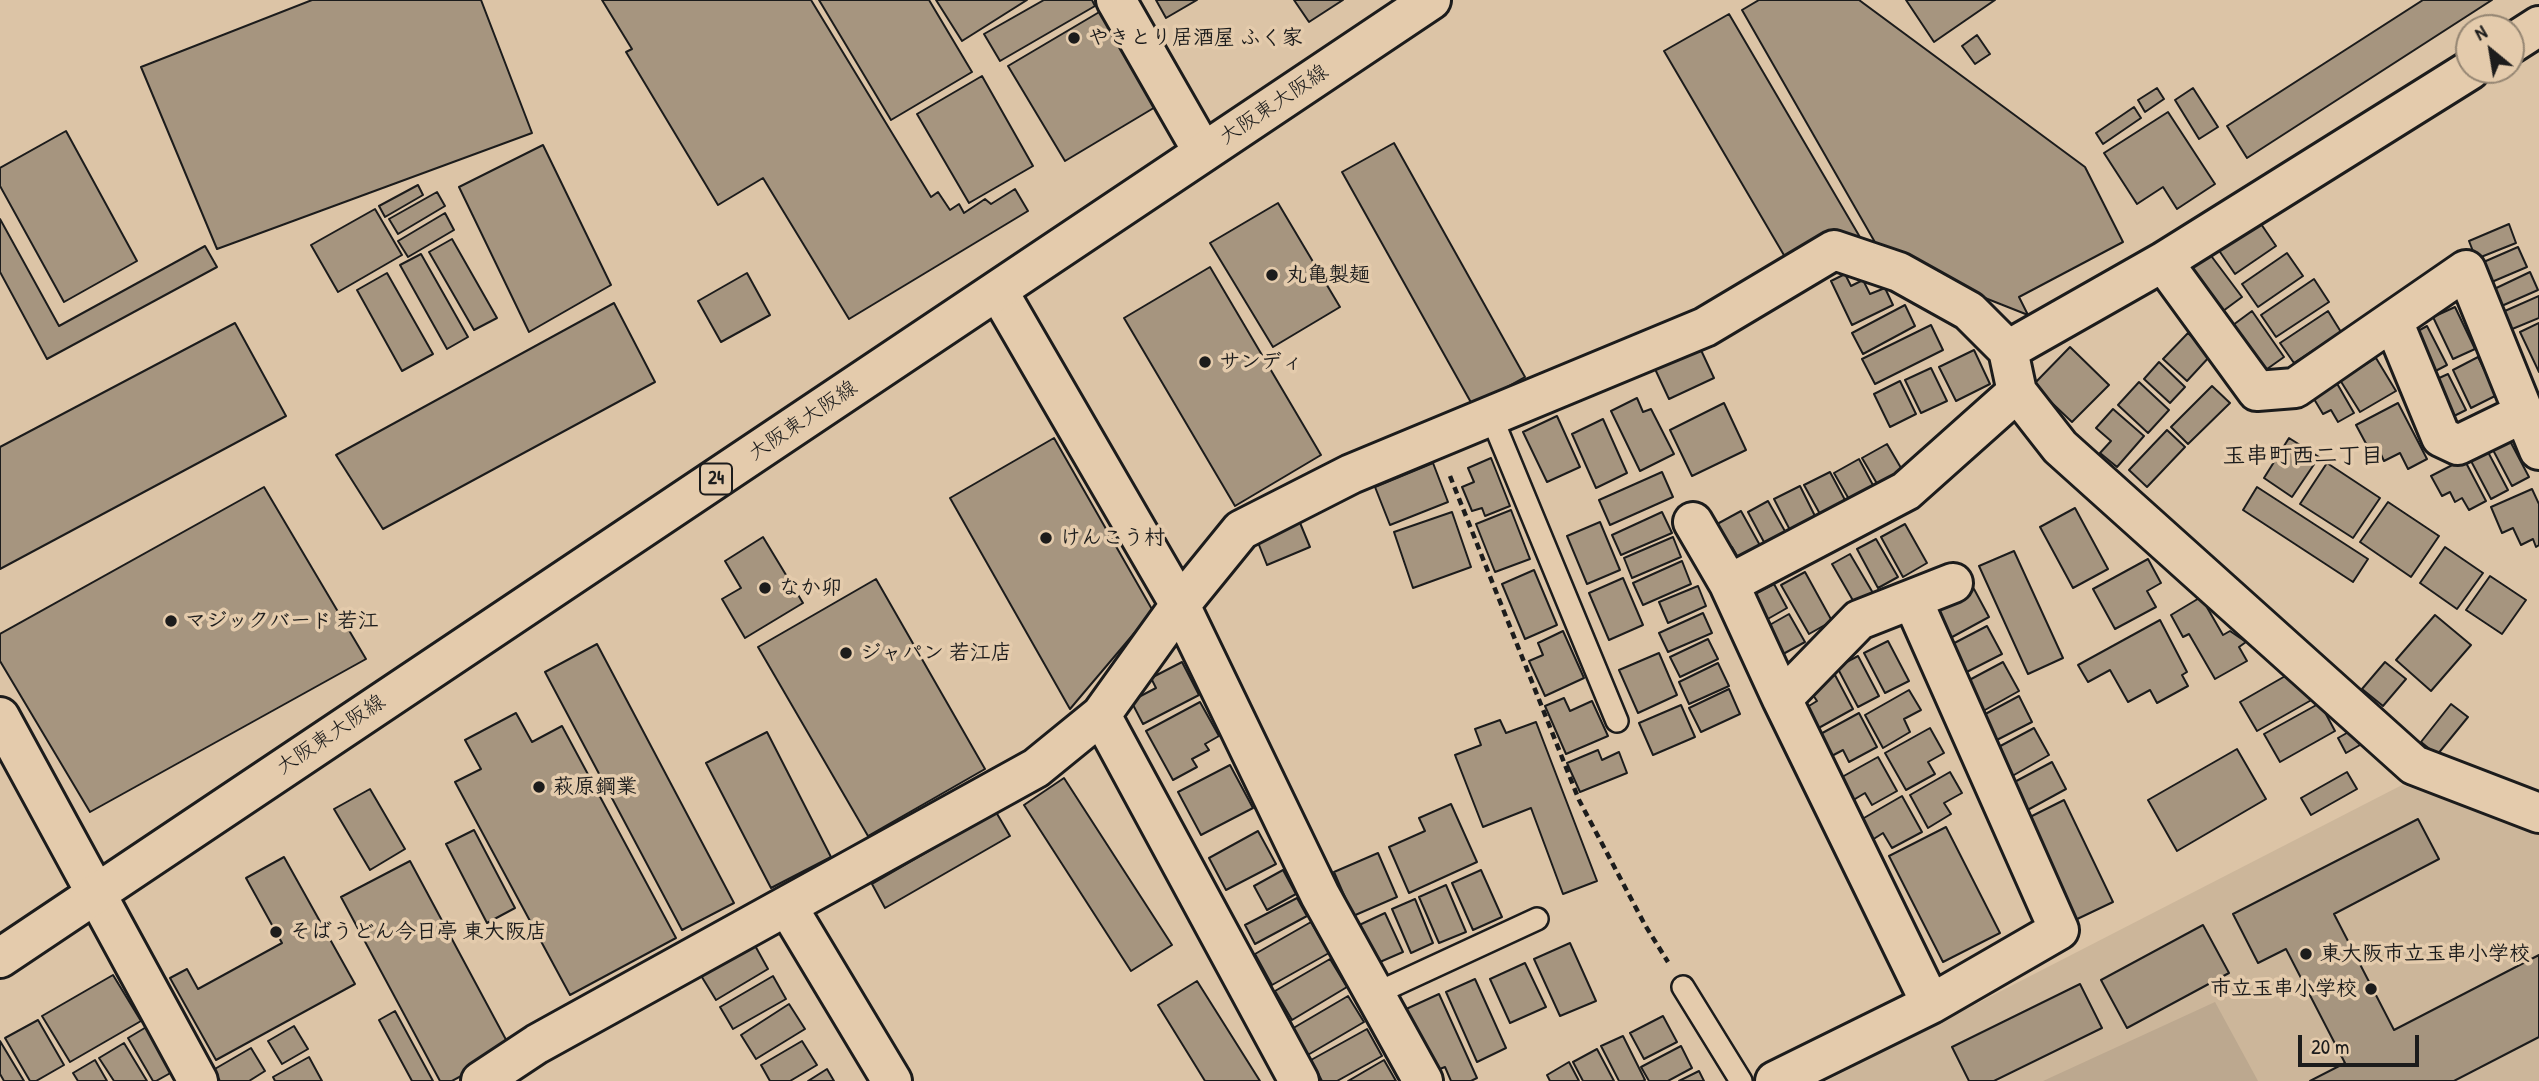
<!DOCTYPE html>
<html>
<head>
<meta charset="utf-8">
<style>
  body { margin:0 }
  #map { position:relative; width:2539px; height:1081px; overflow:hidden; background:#dcc4a6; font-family:"Patrick Hand",sans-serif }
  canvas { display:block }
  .north { position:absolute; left:2455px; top:14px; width:70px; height:70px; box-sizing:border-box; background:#e4cbac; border:2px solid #948572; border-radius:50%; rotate:330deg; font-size:19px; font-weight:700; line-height:28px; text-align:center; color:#1c1c1c }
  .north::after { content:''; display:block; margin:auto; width:24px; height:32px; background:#1c1c1c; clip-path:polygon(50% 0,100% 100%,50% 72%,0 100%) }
  .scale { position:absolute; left:2298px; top:1035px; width:121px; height:32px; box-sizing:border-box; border:4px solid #1c1c1c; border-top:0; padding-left:9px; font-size:21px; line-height:24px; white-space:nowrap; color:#1c1c1c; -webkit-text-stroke:5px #e4cbac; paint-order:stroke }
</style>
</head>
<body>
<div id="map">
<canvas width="2539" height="1081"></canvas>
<div class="north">N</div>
<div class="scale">20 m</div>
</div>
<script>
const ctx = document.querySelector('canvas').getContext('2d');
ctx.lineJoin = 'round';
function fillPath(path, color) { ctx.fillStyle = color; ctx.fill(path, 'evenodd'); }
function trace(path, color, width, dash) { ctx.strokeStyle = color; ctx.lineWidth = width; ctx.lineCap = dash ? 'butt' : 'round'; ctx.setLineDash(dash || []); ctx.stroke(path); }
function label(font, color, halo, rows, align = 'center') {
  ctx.font = font + ' "Patrick Hand","Klee One",sans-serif'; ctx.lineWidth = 7; ctx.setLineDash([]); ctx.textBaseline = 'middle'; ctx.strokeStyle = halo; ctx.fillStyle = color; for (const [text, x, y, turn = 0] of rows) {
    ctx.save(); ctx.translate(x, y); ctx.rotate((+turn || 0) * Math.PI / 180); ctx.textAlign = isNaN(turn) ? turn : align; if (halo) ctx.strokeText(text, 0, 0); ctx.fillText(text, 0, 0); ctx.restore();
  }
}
fillPath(new Path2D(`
  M2402 785 2539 827V1081H1826Z`), '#ccb69a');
fillPath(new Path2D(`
  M2215 1002 2258 1081H2043Z`), '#bca88f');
const building = new Path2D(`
  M312 0H481L532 133 217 249 141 67Z
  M602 0H811L931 197 938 192 950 210 959 204 964 213 985 199 991 204 1015 189 1028 211 849 319 763 178 718 205 626 52 632 49Z
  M819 0H929L972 72 891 120Z
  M936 0H1027L962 41Z
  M1044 0H1092L1095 6 1000 61 984 34Z
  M1156 0H1197L1166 18Z
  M1294 0H1343L1309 22Z
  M1759 0H1859L2085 167 2123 242 2019 297 2028 315 1884 258 1742 10Z
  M1906 0H1995L1934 42Z
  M2423 0H2492L2247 158 2227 126Z
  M1101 11 1157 106 1065 161 1008 66Z
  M1729 14 1864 244 1788 262 1664 51Z
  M1977 35 1990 54 1975 64 1962 46Z
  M982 76 1033 166 969 203 917 114Z
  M2157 88 2164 99 2145 112 2138 100Z
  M2193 88 2218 127 2199 139 2175 100Z
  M2134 107 2141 118 2103 144 2096 133Z
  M2168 112 2215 184 2177 209 2163 187 2137 204 2104 153Z
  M66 131 137 261 64 302 0 186V168Z
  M1394 143 1525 377 1473 406 1342 172Z
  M543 145 611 285 529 332 459 187Z
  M418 185 423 195 385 217 379 206Z
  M437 192 445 206 398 234 389 219Z
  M1278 203 1340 307 1273 347 1210 243Z
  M375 209 402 255 338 292 311 245Z
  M445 213 454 230 408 257 398 241Z
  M0 219 59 326 205 246 217 267 47 359 0 272Z
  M2259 221 2276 246 2235 274 2218 249Z
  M2509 224 2516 243 2476 259 2469 241Z
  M452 239 497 318 474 330 429 252Z
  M2518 247 2527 267 2487 284 2479 264Z
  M2209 253 2242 297 2219 314 2187 269Z
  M2287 253 2303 276 2258 307 2242 284Z
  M421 254 468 337 447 349 400 265Z
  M1210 267 1321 455 1235 506 1124 318Z
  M2530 272 2538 290 2497 308 2490 291Z
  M387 273 433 354 402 371 357 290Z
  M747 273 770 315 721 342 698 301Z
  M1845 274 1851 286 1863 280 1870 294 1885 288 1893 305 1852 325 1831 281Z
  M2314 279 2329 302 2276 337 2261 315Z
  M2539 296V318L2505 332 2498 314Z
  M614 303 655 382 383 529 336 455Z
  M1905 305 1915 326 1863 354 1852 333Z
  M2455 307 2475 349 2453 359 2433 317Z
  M2252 311 2284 357 2260 374 2229 328Z
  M2328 311 2341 332 2294 363 2280 343Z
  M235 323 286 416 0 569V447Z
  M2539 323V372L2520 332Z
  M1931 325 1943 350 1875 384 1862 359Z
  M2427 326 2447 365 2426 376 2407 337Z
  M2188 333 2211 355 2187 381 2163 359Z
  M2070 347 2109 385 2072 422 2033 385Z
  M1700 348 1714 378 1669 399 1655 369Z
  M1974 350 1990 384 1956 401 1939 367Z
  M2478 357 2497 395 2471 408 2453 370Z
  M2376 358 2396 391 2360 412 2340 380Z
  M2159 362 2185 387 2170 403 2144 379Z
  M1931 368 1947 401 1921 413 1905 380Z
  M2448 374 2466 410 2446 420 2428 383Z
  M2335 380 2354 413 2338 422 2331 410 2323 414 2311 394Z
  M1900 381 1916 414 1890 427 1874 394Z
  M2139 382 2169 410 2148 433 2118 405Z
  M2212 386 2230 403 2188 444 2171 427Z
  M1637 398 1643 412 1651 409 1674 454 1640 471 1611 411Z
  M1724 403 1746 450 1692 476 1670 430Z
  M2398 403 2427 459 2408 469 2400 453 2384 461 2378 448 2370 451 2356 425Z
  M2113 409 2144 436 2117 467 2100 453 2111 441 2096 428Z
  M1557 416 1580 467 1547 482 1523 432Z
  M1603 419 1627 473 1596 488 1572 434Z
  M2167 430 2185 447 2147 487 2129 470Z
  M1054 438 1153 611 1070 709 950 498Z
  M2289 438 2319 457 2292 497 2264 478Z
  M2510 441 2529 477 2512 486 2493 450Z
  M1887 444 1904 473 1879 487 1862 458Z
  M2488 452 2508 490 2491 499 2471 461Z
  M1491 458 1510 506 1485 516 1482 508 1472 511 1462 487 1474 482 1468 468Z
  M1859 459 1874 487 1850 501 1834 473Z
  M2464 459 2486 501 2469 510 2462 498 2455 502 2450 492 2442 496 2431 476Z
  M1433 463 1448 502 1390 525 1375 487Z
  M2327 463 2380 498 2353 538 2300 504Z
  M1662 472 1673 497 1610 525 1599 500Z
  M1830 472 1845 500 1820 514 1804 485Z
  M1800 486 1816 518 1791 532 1774 499Z
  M264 487 366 659 90 812 0 661V634Z
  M2257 487 2368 559 2353 582 2243 510Z
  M2532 489 2539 504V545L2536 547 2533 539 2521 545 2513 528 2502 533 2491 507Z
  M1768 501 1786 533 1765 544 1748 512Z
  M2388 502 2439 536 2411 577 2360 542Z
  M2075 508 2108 569 2073 588 2040 527Z
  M1511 510 1530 559 1495 572 1476 524Z
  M1741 511 1762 549 1740 561 1732 547 1721 553 1708 529Z
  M1452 512 1471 567 1413 588 1394 532Z
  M1662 512 1672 533 1621 555 1612 535Z
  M1298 518 1310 547 1267 565 1255 535Z
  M1600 522 1620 570 1587 584 1567 536Z
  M1905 524 1927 563 1903 577 1881 537Z
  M763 537 803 603 745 638 722 599 741 588 725 561Z
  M1673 537 1681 557 1632 578 1624 558Z
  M1876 539 1898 577 1878 588 1857 549Z
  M2445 547 2483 573 2457 609 2420 583Z
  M2014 551 2063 658 2028 674 1979 566Z
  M1850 554 1873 593 1855 604 1832 564Z
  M2148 559 2161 583 2147 591 2156 607 2115 629 2093 589Z
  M1682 561 1691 584 1643 605 1633 583Z
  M1534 570 1557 625 1525 639 1502 584Z
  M1805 572 1832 621 1809 634 1781 585Z
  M2490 576 2526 600 2502 634 2466 610Z
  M1623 578 1643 625 1609 640 1589 593Z
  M876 579 985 769 868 836 758 647Z
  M1774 584 1787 608 1759 624 1745 599Z
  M1698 586 1706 606 1668 623 1659 602Z
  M1974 589 1989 617 1943 642 1928 614Z
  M2201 597 2223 635 2230 631 2246 642 2239 647 2247 661 2215 679 2189 634 2183 637 2171 615Z
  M1703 613 1712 633 1668 652 1659 633Z
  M1789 614 1805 642 1774 659 1759 631Z
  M2435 615 2471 645 2431 691 2396 660Z
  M2160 620 2187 672 2182 675 2188 686 2157 703 2150 690 2128 702 2110 670 2088 682 2078 665Z
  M1987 626 2002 654 1955 678 1941 650Z
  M1563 631 1584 678 1545 696 1529 661 1543 655 1538 643Z
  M1708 639 1718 659 1680 677 1670 657Z
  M1888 641 1909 681 1885 693 1864 653Z
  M597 644 734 903 682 930 545 672Z
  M1659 653 1677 695 1638 713 1619 670Z
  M1858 656 1879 696 1858 707 1837 667Z
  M1182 662 1199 695 1143 724 1131 701 1156 688 1151 678Z
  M2003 662 2019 691 1976 715 1960 685Z
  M2385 662 2406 679 2383 706 2362 689Z
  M1718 663 1729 686 1689 704 1679 682Z
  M1835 675 1853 709 1815 730 1804 709 1817 701 1809 689Z
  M2287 675 2315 698 2257 731 2240 702Z
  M1729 689 1740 714 1701 732 1689 708Z
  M1909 690 1921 710 1904 719 1910 732 1883 748 1865 715Z
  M2019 696 2032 722 1989 744 1976 719Z
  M1564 698 1570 711 1592 701 1608 736 1566 754 1545 706Z
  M1200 702 1219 736 1205 744 1209 750 1192 759 1197 767 1173 780 1146 731Z
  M2320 703 2335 731 2280 762 2264 734Z
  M2451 704 2468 717 2437 755 2421 742Z
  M1681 705 1695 737 1653 755 1639 723Z
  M516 713 532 742 562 726 676 938 570 995 455 782 481 769 465 740Z
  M1859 713 1877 747 1849 762 1843 750 1826 759 1815 737Z
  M1500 720 1506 733 1536 722 1597 881 1563 894 1531 808 1483 827 1455 755 1481 745 1475 729Z
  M1930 728 1944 753 1928 762 1935 774 1906 790 1885 753Z
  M2034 728 2049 755 2007 779 1991 751Z
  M2352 730 2360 745 2346 753 2338 738Z
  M767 732 831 857 771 888 706 763Z
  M2237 749 2266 799 2177 851 2148 800Z
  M1598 750 1602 760 1619 752 1627 773 1580 792 1567 763Z
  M1878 757 1897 791 1872 805 1865 793 1845 805 1833 782Z
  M2052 762 2066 789 2022 813 2007 786Z
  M1230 765 1253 808 1201 835 1178 792Z
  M1950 772 1962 793 1944 803 1951 814 1928 828 1910 795Z
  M2347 772 2357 789 2311 815 2301 798Z
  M1064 778 1172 945 1131 971 1024 805Z
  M370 789 405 849 370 870 334 809Z
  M1902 796 1922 832 1892 848 1883 833 1869 842 1857 822Z
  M2064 800 2113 902 2073 921 2024 820Z
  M1451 804 1477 862 1409 893 1389 847 1425 831 1419 818Z
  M996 812 1010 836 885 908 872 884Z
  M2418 819 2439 859 2334 914 2394 1030 2539 955V1037L2454 1081H2310L2345 1063 2286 949 2258 963 2233 914Z
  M1946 827 2000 933 1943 962 1889 856Z
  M474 830 515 908 487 923 446 844Z
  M1258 831 1276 864 1226 890 1209 858Z
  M1378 853 1397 897 1353 916 1334 872Z
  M284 857 355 984 216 1060 170 978 187 969 198 989 282 943 246 878Z
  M410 861 511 1049 452 1081H440L341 897Z
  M1283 870 1296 894 1267 910 1254 886Z
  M1481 870 1502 917 1473 930 1452 883Z
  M1446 885 1466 932 1439 943 1419 897Z
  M1297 898 1307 916 1255 944 1245 925Z
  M1415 899 1433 943 1411 953 1392 909Z
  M1385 913 1403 952 1373 965 1355 927Z
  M1311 922 1329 953 1272 985 1255 954Z
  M2203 925 2229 973 2127 1028 2101 980Z
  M753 942 768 969 716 1000 700 974Z
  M1570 943 1596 1001 1560 1016 1534 959Z
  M1330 959 1347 987 1292 1020 1275 991Z
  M1525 963 1546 1007 1510 1023 1490 979Z
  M113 975 141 1021 70 1062 42 1016Z
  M773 976 786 999 733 1029 720 1007Z
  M1475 979 1506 1048 1477 1062 1446 992Z
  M1197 981 1260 1081H1205L1158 1005Z
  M2080 984 2102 1028 1994 1081H1969L1952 1047Z
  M1439 994 1477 1078 1471 1081H1451L1445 1067 1432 1072 1404 1010Z
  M1348 996 1364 1022 1306 1056 1290 1030Z
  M789 1004 805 1029 756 1059 741 1035Z
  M395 1011 433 1081H412L379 1020Z
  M1663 1016 1677 1042 1644 1059 1630 1033Z
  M38 1020 64 1065 36 1081H30L5 1038Z
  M148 1026 174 1071 156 1081H153L128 1038Z
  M294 1026 308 1049 282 1064 268 1041Z
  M1367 1029 1382 1056 1337 1081H1322L1311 1060Z
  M1623 1036 1645 1080 1643 1081H1619L1601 1046Z
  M0 1041 24 1081H4L0 1074Z
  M802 1041 817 1065 790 1081H770L761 1065Z
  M124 1043 147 1081H114L99 1058Z
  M1681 1046 1692 1068 1668 1081H1649L1641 1067Z
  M251 1048 265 1071 249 1081H220L213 1070Z
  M1597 1049 1614 1081H1583L1573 1062Z
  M309 1057 322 1081H275L273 1077Z
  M95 1060 107 1081H78L73 1073Z
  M1384 1060 1396 1081H1348Z
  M1569 1062 1579 1081H1550L1547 1075Z
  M827 1069 834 1081H808Z
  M1699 1071 1704 1081H1679Z`);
fillPath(building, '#a6957f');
trace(building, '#1c1c1c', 2);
const service = new Path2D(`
  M1491 416 1617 721
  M1683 987 1741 1081
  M1375 994 1537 919`);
const minor = new Path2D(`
  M1116 0 1203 152
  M2511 44 2539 26
  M2163 262 2257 391 2295 388 2466 270 2539 450
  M998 291 1180 605 1320 895 1423 1081
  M2393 321 2441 437 2458 445 2524 413
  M2008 350 2163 262 2470 70
  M1693 522 1729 584 1782 699
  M1729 584 1906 491 2017 392
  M1101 715 1299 1081
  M0 717 198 1081
  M787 906 892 1081
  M1931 1004 1782 699 1859 620 1953 583
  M481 1081 537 1044 1036 768 1101 715 1180 605 1241 530 1351 474 1705 327 1834 250 1899 272 1969 311 2008 350 2017 392 2060 447 2414 765 2539 813
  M1775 1081 1931 1004 2059 930 1912 599`);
const primary = new Path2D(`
  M0 958 1431 0`);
trace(service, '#1c1c1c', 26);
trace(minor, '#1c1c1c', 44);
trace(primary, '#1c1c1c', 44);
trace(new Path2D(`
  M1450 476 1579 800 1645 925 1668 962`), '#1c1c1c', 4.5, [7, 5]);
trace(service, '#e4cbac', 21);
trace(minor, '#e4cbac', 38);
trace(primary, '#e4cbac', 38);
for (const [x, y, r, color] of [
  [1074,38,7,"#1c1c1c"],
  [1272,275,7,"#1c1c1c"],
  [1205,362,7,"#1c1c1c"],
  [1046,538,7,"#1c1c1c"],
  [765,588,7,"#1c1c1c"],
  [171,621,7,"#1c1c1c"],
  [846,653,7,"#1c1c1c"],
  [539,787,7,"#1c1c1c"],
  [276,932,7,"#1c1c1c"],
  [2306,954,7,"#1c1c1c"],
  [2371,989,7,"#1c1c1c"]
]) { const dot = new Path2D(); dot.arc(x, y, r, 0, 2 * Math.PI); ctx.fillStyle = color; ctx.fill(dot); trace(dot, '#e4cbac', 2.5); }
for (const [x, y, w] of [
  [716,479,32]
]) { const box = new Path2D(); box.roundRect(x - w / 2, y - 15.5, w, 31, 5); ctx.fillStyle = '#e4cbac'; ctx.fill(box); trace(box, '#1c1c1c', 2); }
label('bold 19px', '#1c1c1c', null, [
  ["24",716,479]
]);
label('bold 21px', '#1c1c1c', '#e4cbac', [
  ["やきとり居酒屋 ふく家",1088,38],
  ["丸亀製麺",1286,275],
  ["サンディ",1219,362],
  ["けんこう村",1060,538],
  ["なか卯",779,588],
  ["マジックバード 若江",185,621],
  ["ジャパン 若江店",860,653],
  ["萩原鋼業",553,787],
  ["そばうどん今日亭 東大阪店",290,932],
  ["東大阪市立玉串小学校",2320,954],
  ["市立玉串小学校",2357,989,"right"]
], 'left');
label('21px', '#1c1c1c', '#e4cbac', [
  ["大阪東大阪線",1274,105,-34],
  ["大阪東大阪線",803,421,-34],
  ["大阪東大阪線",331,735,-34]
]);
label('bold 23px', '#1c1c1c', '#e4cbac', [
  ["玉串町西二丁目",2303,457]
]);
</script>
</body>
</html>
